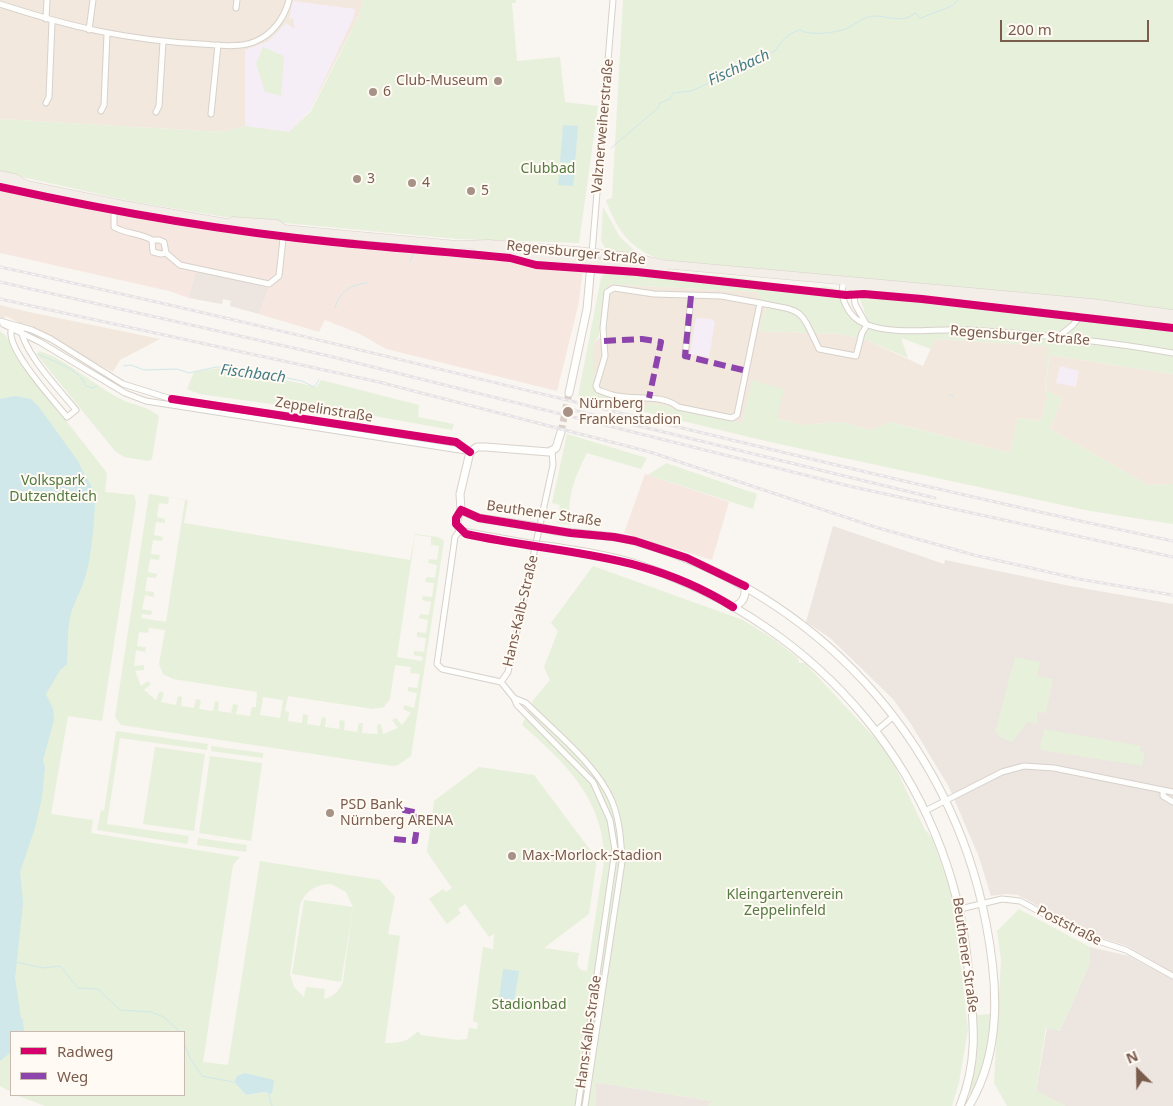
<!DOCTYPE html>
<html>
<head>
<meta charset="utf-8">
<style>
  body { margin:0 }
  #map { position:relative; width:1173px; height:1106px; overflow:hidden; background:#f9f5f0; font-family:"Noto Sans",sans-serif }
  canvas { display:block }
  .legend { position:absolute; left:10px; top:1031px; width:175px; height:65px; box-sizing:border-box; background:#fffaf3; border:1px solid #cabbb1; margin:0; padding:6px 9px; list-style:none; font-size:15px; color:#7a5c4d }
  .legend li { display:flex; align-items:center; gap:10px; height:25px }
  .legend b { width:25px; border:1px solid #cabbb1 }
  .north { position:absolute; left:1113px; top:1046px; width:50px; height:50px; -webkit-text-stroke:4px #fffaf3; paint-order:stroke; rotate:337deg; font-size:14px; font-weight:700; line-height:20px; text-align:center; color:#7a5c4d }
  .north::after { content:''; display:block; margin:auto; width:18px; height:22px; background:#7a5c4d; clip-path:polygon(50% 0,100% 100%,50% 72%,0 100%) }
  .scale { position:absolute; left:1000px; top:20px; width:149px; height:22px; box-sizing:border-box; border:2px solid #7a5c4d; border-top:0; padding-left:6px; font-size:15px; line-height:18px; white-space:nowrap; color:#7a5c4d; -webkit-text-stroke:4px #fffaf3; paint-order:stroke }
</style>
</head>
<body>
<div id="map">
<canvas width="1173" height="1106"></canvas>
<ul class="legend">
<li><b style="height:6px;background:#d6006c"></b>Radweg</li>
<li><b style="height:6px;background:#8e44ad"></b>Weg</li>
</ul>
<div class="north">N</div>
<div class="scale">200 m</div>
</div>
<script>
const ctx = document.querySelector('canvas').getContext('2d');
ctx.lineJoin = 'round';
function fillPath(path, color) { ctx.fillStyle = color; ctx.fill(path, 'evenodd'); }
function trace(path, color, width, dash) { ctx.strokeStyle = color; ctx.lineWidth = width; ctx.lineCap = dash ? 'butt' : 'round'; ctx.setLineDash(dash || []); ctx.stroke(path); }
function label(font, color, halo, rows, align = 'center') {
  ctx.font = font + ' "Noto Sans",sans-serif'; ctx.lineWidth = 4; ctx.setLineDash([]); ctx.textBaseline = 'middle'; ctx.strokeStyle = halo; ctx.fillStyle = color; for (const [text, x, y, turn = 0] of rows) {
    ctx.save(); ctx.translate(x, y); ctx.rotate((+turn || 0) * Math.PI / 180); ctx.textAlign = isNaN(turn) ? turn : align; if (halo) ctx.strokeText(text, 0, 0); ctx.fillText(text, 0, 0); ctx.restore();
  }
}
fillPath(new Path2D(`
  M0 0H363L359 16 310 110 289 132 245 126 222 132 0 119Z
  M607 284 757 292 766 309 759 331 841 334 864 339 923 366 935 339 1048 346 1045 393 1047 398 1041 421 1018 418 1010 453 891 422 871 430 841 422 801 425 777 418 752 381 742 423 651 403 644 408 593 392V345L600 337 602 296Z
  M0 305 29 312 160 339 120 360 113 372 6 316 0 323Z
  M1049 355 1173 374V484L1148 485 1050 429 1062 398 1046 390Z`), '#f2e8de');
fillPath(new Path2D(`
  M0 188 120 213 219 229 583 267 579 302 557 391 386 349 358 333 325 320 319 332 259 314 269 288 196 270 189 298 169 291 0 253Z
  M645 474 729 502 712 560 624 533Z`), '#f6e8e1');
fillPath(new Path2D(`
  M196 270 269 288 259 314 230 306 231 301 223 299 222 304 189 298Z
  M833 526 944 564 945 560 1070 586 1173 604V972L1127 946 1086 933 1018 895 1005 894 991 896 979 857 949 787 911 724 893 699 830 638 806 622Z
  M1090 947 1129 956 1173 980V1106H1065L1036 1091 1047 1028 1060 1031 1090 963Z
  M595 1082 712 1101 708 1106H596Z`), '#ede5e0');
fillPath(new Path2D(`
  M293 1 355 9 353 19 310 110 289 132 245 126V50L269 41 286 23 295 29 293 18 289 19Z
  M696 318 711 319 715 322 709 357 690 354Z
  M1060 366 1079 371 1076 387 1056 383Z`), '#f6eef6');
fillPath(new Path2D(`
  M363 0H516V3H512L517 61 560 57 565 102 598 106 579 243 457 239 231 218 130 201 0 172V119L222 132 245 126 289 132 311 111 359 16Z
  M623 0H1173V312L665 260C632 252 617 231 606 200L612 198Z
  M263 47 284 56 281 96 265 92 256 64Z
  M603 207 620 237 637 253 606 250 601 240Z
  M655 270C692 274 731 275 767 282 778 284 789 287 801 288 811 289 824 284 835 289 848 295 841 321 871 330L859 296H857L862 291 1042 307 1173 324V328L1102 317 1074 318 1173 330V374L1049 355 1046 390 1062 398 1050 429 1148 485 1173 484V524L1090 511 770 442 578 396 601 278 605 273 655 275ZM608 284 757 292 766 309 759 331 841 334 864 339 908 358 901 338 931 349 935 339 1047 346 1045 393 1047 398 1041 421 1018 418 1010 453 890 422 871 430 841 422 801 425 777 418 784 389 752 380 742 423 651 403 644 408 593 392V345C607 329 598 306 608 284Z
  M0 331 6 336 29 373 107 473 105 492 134 495 136 502 102 721 68 716 51 814 93 820 91 833 240 857 233 865 203 1062 228 1065 260 861 380 880 395 897 388 934 400 936 385 1043C401 1043 407 1042 418 1031L421 1035 458 1040 467 1039 469 1028 477 1029 478 1023 473 1021 483 947 493 949 494 934 489 937 465 904 458 909 461 913 447 924 429 899 443 889 446 892 452 888 427 852 434 801 479 767 534 775 597 859 589 914 544 948 579 953 577 965 581 970 587 971 604 861C605 801 565 762 522 725L534 699 550 680 544 667 558 631 551 623 593 566 743 620 772 638 798 658 799 663H805L888 752 925 830 932 838 954 898 968 1030 959 1082 952 1106H708L711 1101 595 1082 596 1106H45L16 1095H184V1032H11V1092L0 1086ZM331 884 346 892 353 907 304 900 292 974 341 982 353 908 343 981C340 991 333 997 324 999L325 989 306 987 304 997 294 987 290 974 300 905C305 891 316 884 331 884ZM245 1073 262 1079 269 1094 264 1092 246 1095 234 1082Z
  M39 351C66 358 99 390 127 402 139 406 149 408 159 416L152 459 149 461 124 457 115 451 37 355Z
  M218 368 238 375H262L317 387 321 380 419 405 418 417 454 424 452 430 308 404 301 408 199 394 187 389 194 372Z
  M567 434 647 458 641 469 587 453C574 479 567 496 570 525L557 523 560 505 552 503Z
  M666 463 757 494 753 509 648 475Z
  M149 494 188 500 184 523 410 560 415 534 438 537 444 541 411 756 398 765 393 766 121 725 115 717ZM169 497 185 500 166 622 141 618 142 614 151 615 152 611 142 609 145 595 154 597V592L145 591 147 577 156 578 157 574 148 572 150 559 159 560 160 555 151 554 153 540 162 541 163 537 154 535 156 522 165 523V519L157 517 159 503 168 504ZM415 535 431 537V545L439 546 437 560 429 559 428 563 437 565 435 578 426 577 425 582 434 583 432 597 423 596 422 600 431 602 429 615 420 614 419 618 428 620 426 633 417 632V637L426 638 424 652 414 651V655L423 657 422 661 397 657ZM149 628 165 630 159 664 163 674 173 679 257 692 256 707H252L250 716 236 714 238 705 233 704 231 713 218 711 219 702 215 701 213 711 199 709 201 700 196 699 194 708 181 706 182 697 178 696 176 705 161 702 164 693 160 691 156 700 144 690 151 684 148 681 141 686 135 671 144 670V665L134 666 136 650 145 652 146 647 137 646 139 632 148 633ZM395 665 411 667 410 673 420 674 417 688 408 687V691L417 693 414 708 405 705 403 709 411 713 402 725 396 718 392 720 398 728 383 734 381 724 377 725 378 734 362 733 363 723H359L357 732 344 730 345 721 340 720 339 729 325 727 326 718 322 717 320 726 307 724 308 715 303 714 302 723 288 721 289 712 285 711 288 696 373 709 384 707 390 699ZM263 697 283 700 280 718 260 715Z
  M1015 657 1040 662 1037 676 1053 679 1046 713 1037 712V724L1027 722 1013 742 1001 738 995 731Z
  M1044 729 1141 746 1140 752 1145 753 1142 766 1041 750 1040 747Z
  M116 731 208 744 207 750 120 738 107 824 189 836 187 844 97 830 101 810 104 811Z
  M211 746 263 753V758L211 751Z
  M155 747 205 754 194 831 143 824Z
  M210 756 262 763 251 841 199 833Z
  M198 838 247 845 246 852 197 845Z
  M1019 909 1090 947V963L1060 1031 1046 1028 1036 1090 1065 1106H1007L994 1083 1001 960 997 931Z
  M991 1014 987 1061 973 1094 969 1093 977 1058 976 1015Z`), '#e7f0db');
fillPath(new Path2D(`
  M563 125 578 126 575 163 560 162Z
  M560 166 575 168 573 186 558 185Z
  M15 396 31 399 39 407 80 464C80 472 96 484 95 505 94 524 91 560 85 578 81 592 74 601 70 617 67 632 68 649 67 664L60 670 46 694 53 709 54 720 43 760 45 768 42 797 35 828 20 872 23 903 15 978 21 1018 23 1020 24 1032H11V1052L0 1061V399Z
  M503 969 519 971 513 1008 498 1006Z
  M245 1073 274 1080 272 1094 264 1092 246 1095 234 1082 237 1076Z`), '#d0e8ea');
trace(new Path2D(`
  M611 148 658 108 660 103 670 99 673 93 691 91 707 84 715 77 741 68 746 63 775 51C781 41 788 33 800 30 811 36 833 33 846 29 854 25 865 16 874 16 888 16 903 24 915 13L921 18 952 6 958 0
  M410 262 414 252
  M335 308C340 291 350 285 367 283
  M37 354C53 361 80 369 86 386L93 388 97 386
  M124 366 131 365 144 370 177 369 189 373 216 367H224L243 373H262L302 381 314 387 319 380
  M949 395 953 396
  M16 962 43 968 60 966 78 988 98 989 120 1010 151 1012 164 1017 180 1032
  M184 1043 190 1058 202 1076 233 1082
  M268 1092 272 1106`), '#d0e8ea', 1);
trace(new Path2D(`
  M690 308 691 300`), '#d9cfc7', 5, [5, 2.5]);
trace(new Path2D(`
  M561 432 569 393`), '#d9cfc7', 7, [7, 3.5]);
const minor = new Path2D(`
  M0 4C70 27 127 40 201 44 218 45 238 48 254 42 272 35 284 19 289 0
  M236 8 237 0
  M46 19 47 0
  M89 30 93 0
  M46 103 49 97 52 21
  M101 111 104 105 107 34
  M156 112 159 106 163 42
  M211 114 218 45
  M109 202 114 212V227C126 234 140 233 152 240L153 252 161 254 166 253
  M152 240H159L164 242 166 253 180 265 269 284 279 276 284 229
  M592 253 613 0
  M844 281C838 297 849 318 865 324 896 336 935 328 968 330 1037 334 1105 341 1173 353
  M853 283 855 304 866 324
  M760 303 721 296 654 294 614 288 607 292 603 328 605 356 596 386 598 390C604 392 610 395 617 396 635 400 663 394 678 407L732 418 737 415 760 303C805 312 799 307 819 349L856 356 862 333 867 325
  M0 321 32 330 51 339 123 384 168 398 456 442 470 452
  M3 324 40 342 125 393 146 401 466 451
  M20 326C24 354 59 389 76 410L67 417C54 401 8 351 11 331Z
  M1058 337 1073 325 1084 311
  M685 356 690 308
  M460 530 455 537 437 664 442 669 501 682
  M501 682 514 698 517 705 593 782 610 820 615 850 578 1106
  M501 682 508 672 553 465 552 451
  M514 698 526 703C554 731 597 765 612 801 620 821 621 841 622 862L585 1106
  M876 731 894 716
  M1163 790V796L1173 802
  M925 811 1002 772 1024 766 1054 768 1173 792
  M960 909 1002 899 1020 901 1086 937 1126 950 1173 976`);
const secondary = new Path2D(`
  M569 393 587 309 592 253
  M461 510 460 494 470 452 477 447H486L549 452 556 448 561 432
  M461 510C456 519 454 525 463 532L529 544
  M461 510 479 518 532 526
  M557 531C583 535 609 534 634 541 814 591 951 739 986 923 998 984 1002 1051 969 1106
  M554 547C584 552 614 556 642 566 820 625 951 779 968 967 973 1017 980 1057 960 1106
  M733 607C743 603 746 597 745 586`);
const primary = new Path2D(`
  M0 175 15 178 25 184
  M0 182 14 185H27L124 205 272 231 284 229 457 245 489 244 578 251 632 257 662 264 1092 303 1173 314
  M233 221 277 224 284 229
  M477 247 537 257 664 269
  M849 286 1029 303 1173 320`);
trace(minor, '#d7d1cb', 7);
trace(secondary, '#d9d2cb', 9);
trace(primary, '#dad1cc', 9);
trace(minor, '#fefefd', 5);
trace(secondary, '#fefefd', 7);
trace(primary, '#f3eee8', 8);
const rail = new Path2D(`
  M0 267C392 352 780 458 1173 541
  M0 282 329 356 849 486 1173 557
  M0 299 379 382 650 452 875 527 974 555 1079 579 1173 595
  M565 408 935 498`);
trace(rail, '#e6e3e7', 3);
trace(rail, '#fffaf3', 1, [4]);
const secondaryBridge = new Path2D(`
  M532 526 557 531
  M529 544 554 547`);
trace(secondaryBridge, '#d9d2cb', 9, []);
trace(secondaryBridge, '#fefefd', 7);
trace(new Path2D(`
  M691 296 685 356 747 371
  M604 341 642 339 661 342 649 398
  M394 839 415 841 419 813 399 809`), '#8e44ad', 6, [12, 6]);
trace(new Path2D(`
  M0 187C109 211 221 231 333 242 392 248 451 252 510 258L536 265 637 272 846 295 864 294 922 299 1173 328
  M172 399 456 442 470 452
  M461 510 456 518V524L466 534C563 555 644 551 733 607
  M461 510 479 518 571 533 614 537 635 541 687 558 745 586`), '#d6006c', 8);
for (const [x, y, r, color] of [
  [498,81,5,"#a69286"],
  [373,92,5,"#a69286"],
  [357,179,5,"#a69286"],
  [412,183,5,"#a69286"],
  [471,191,5,"#a69286"],
  [568,412,6,"#a69286"],
  [330,813,5,"#a69286"],
  [512,856,5,"#a69286"]
]) { const dot = new Path2D(); dot.arc(x, y, r, 0, 2 * Math.PI); ctx.fillStyle = color; ctx.fill(dot); trace(dot, '#fffaf3', 2); }
label('14px', '#7a5c4d', '#fffaf3', [
  ["Club-Museum",488,81,"right"],
  ["6",383,92],
  ["3",367,179],
  ["4",422,183],
  ["5",481,191],
  ["Nürnberg",579,404],
  ["Frankenstadion",579,420],
  ["PSD Bank",340,805],
  ["Nürnberg ARENA",340,821],
  ["Max-Morlock-Stadion",522,856]
], 'left');
label('14px', '#7a5c4d', '#fffaf3', [
  ["Valznerweiherstraße",603,126,-85],
  ["Regensburger Straße",576,253,6],
  ["Regensburger Straße",1020,336,4],
  ["Zeppelinstraße",324,410,9],
  ["Beuthener Straße",544,514,8],
  ["Hans-Kalb-Straße",521,611,-77],
  ["Poststraße",1069,926,27],
  ["Beuthener Straße",965,955,82],
  ["Hans-Kalb-Straße",589,1032,-82]
]);
label('14px', '#537a41', '#fffaf3', [
  ["Clubbad",548,169],
  ["Volkspark",53,481],
  ["Dutzendteich",53,497],
  ["Kleingartenverein",785,895],
  ["Zeppelinfeld",785,911],
  ["Stadionbad",529,1005]
]);
label('italic 15px', '#437c86', '#fffaf3', [
  ["Fischbach",739,68,-25],
  ["Fischbach",253,374,7]
]);
</script>
</body>
</html>
